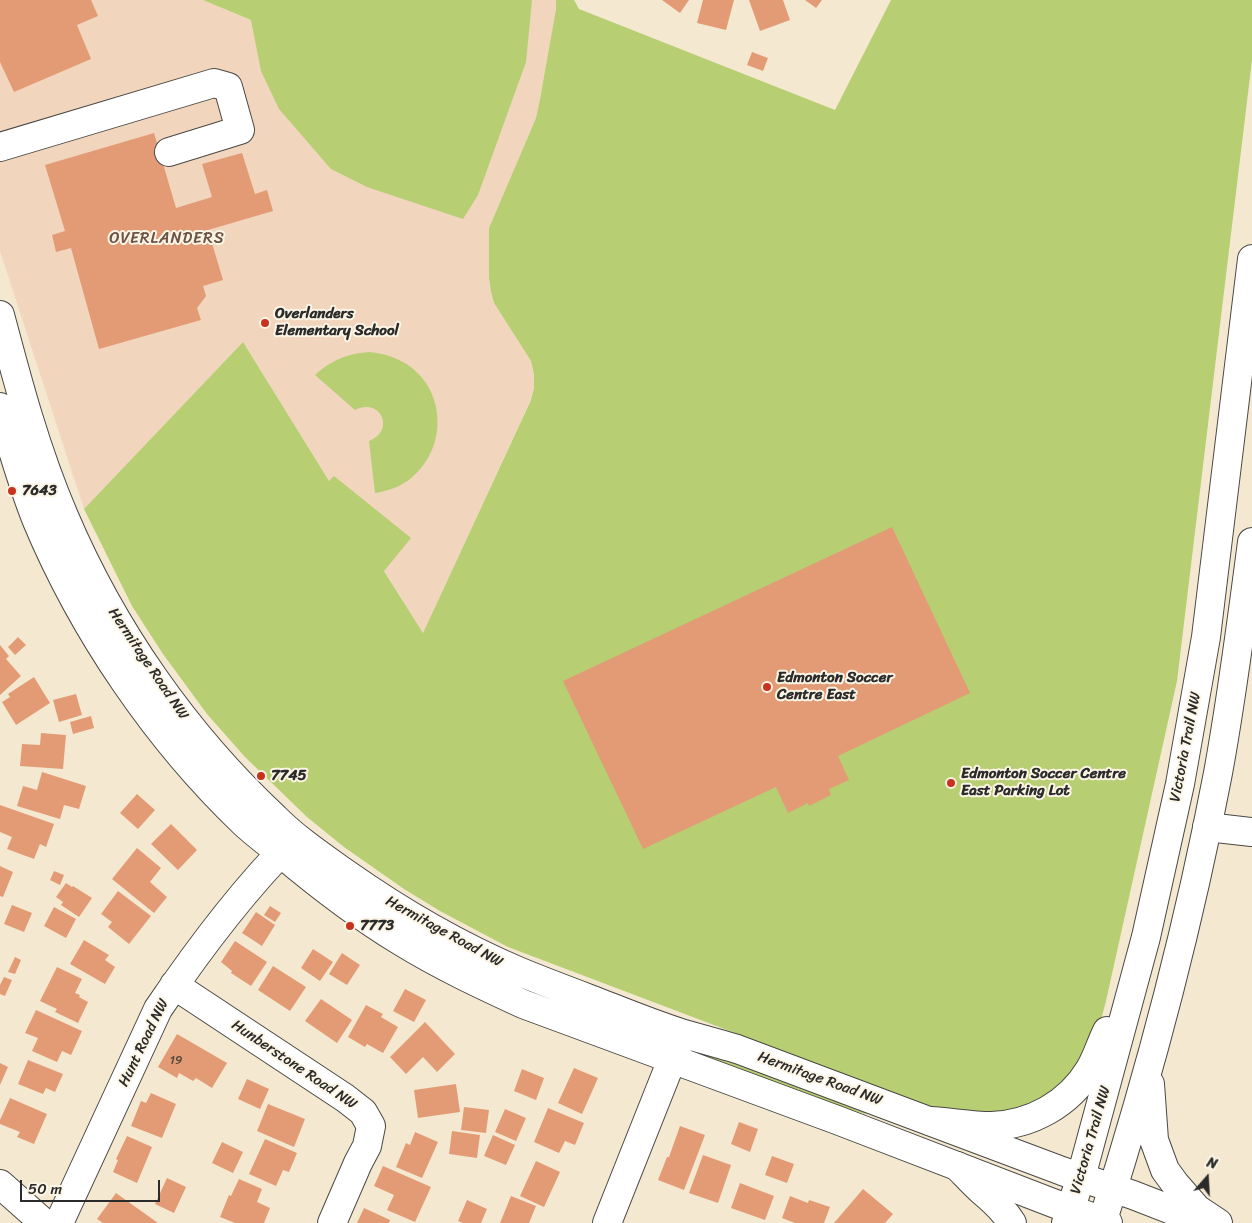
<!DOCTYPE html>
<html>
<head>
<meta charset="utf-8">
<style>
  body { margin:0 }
  #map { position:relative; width:1252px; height:1223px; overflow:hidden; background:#f4e9d0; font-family:Sriracha,sans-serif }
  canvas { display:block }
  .north { position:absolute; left:1182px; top:1153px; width:50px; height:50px; -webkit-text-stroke:4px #fcf5e5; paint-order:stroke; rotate:19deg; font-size:14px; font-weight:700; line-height:20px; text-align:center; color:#2b2b2b }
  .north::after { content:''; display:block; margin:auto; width:18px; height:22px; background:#2b2b2b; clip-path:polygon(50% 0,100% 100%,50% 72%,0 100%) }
  .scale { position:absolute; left:20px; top:1180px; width:140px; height:22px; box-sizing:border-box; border:2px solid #2b2b2b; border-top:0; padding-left:6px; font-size:15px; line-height:18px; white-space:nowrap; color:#2b2b2b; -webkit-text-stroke:4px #fcf5e5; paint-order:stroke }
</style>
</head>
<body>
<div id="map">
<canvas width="1252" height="1223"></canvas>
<div class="north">N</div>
<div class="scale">50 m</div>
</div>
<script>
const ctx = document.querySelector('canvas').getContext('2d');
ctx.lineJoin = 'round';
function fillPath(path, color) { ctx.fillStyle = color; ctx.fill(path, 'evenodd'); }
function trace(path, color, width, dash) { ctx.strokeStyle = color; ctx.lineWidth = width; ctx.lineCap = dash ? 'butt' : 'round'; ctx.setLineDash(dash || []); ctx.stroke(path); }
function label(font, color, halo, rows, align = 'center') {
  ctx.font = font + ' Sriracha,sans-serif'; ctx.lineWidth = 4; ctx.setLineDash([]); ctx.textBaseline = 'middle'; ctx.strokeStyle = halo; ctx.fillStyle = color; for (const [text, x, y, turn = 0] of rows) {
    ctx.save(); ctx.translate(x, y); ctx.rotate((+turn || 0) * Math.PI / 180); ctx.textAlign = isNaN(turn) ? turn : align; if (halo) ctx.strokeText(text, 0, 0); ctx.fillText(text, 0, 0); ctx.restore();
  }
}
fillPath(new Path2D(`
  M0 0H203L251 20 266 0H556V9L540 99 536 118 489 228V278L491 292 494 303 531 361 534 374V388L531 399 423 633 243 342 84 509 0 251Z`), '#f1d5bd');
fillPath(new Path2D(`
  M203 0H532L526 62 478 195 463 219 367 187 331 169 279 109 261 71 251 20Z
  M556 0H574L579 9 835 110 891 0H1252V60L1177 681 1106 1001 1096 1039 1072 1075 1049 1096 1014 1114 989 1117 933 1108 508 947 440 911 404 889 344 847 307 817 245 757 207 714 163 654 132 606 84 509 243 342 329 481 334 476 411 538 384 571 423 633 531 400 534 388V374L531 361 494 303 491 292 489 278V228L536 118 540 99 556 9Z
  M369 352C377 353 384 354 392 357 445 376 453 445 410 479 400 487 388 491 375 493L369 441C396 431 381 397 355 410L315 375C332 360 346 354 369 352Z
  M710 1054 866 1108V1114L813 1100 707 1062Z`), '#b7ce73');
fillPath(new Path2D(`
  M0 0H91L98 16 77 25 91 59 14 92 0 62Z
  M662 0H689L680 13Z
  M703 0H734L726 30 697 23Z
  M749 0H783L790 20 760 31Z
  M805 0H822L816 8Z
  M752 52 768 58 763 71 747 65Z
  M154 133 176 208 212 197 202 164 242 153 255 194 267 190 273 211 208 230 223 280 203 286 206 296 197 308 201 320 99 349 71 248 56 252 52 235 65 231 45 165Z
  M892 527 970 693 838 756 849 780 829 789 831 795 809 806 808 803 788 813 776 787 643 849 563 681Z
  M18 637 26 645 15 655 8 647Z
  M0 645 9 656 6 659 21 676 0 695Z
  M34 677 50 703 16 725 2 702 10 697 8 694Z
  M76 694 82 715 59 722 53 700Z
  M91 716 94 728 73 734 70 722Z
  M41 733 66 735 63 769 20 766 22 744 40 745Z
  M42 772 86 786 79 809 64 805 60 819 17 806 23 786 37 790Z
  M137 794 155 810 138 829 120 813Z
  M0 805 54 824 46 847 40 844 34 859 7 849 12 837 0 832Z
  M171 824 197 850 178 870 151 844Z
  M137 848 161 868 150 882 167 897 154 913 112 879Z
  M0 866 13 872 3 897 0 896Z
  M54 871 64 875 60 885 50 880Z
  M66 883 72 887 73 886 92 898 79 917 61 905 63 902 56 897Z
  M118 891 151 916 129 944 108 927 112 922 101 914Z
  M12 905 32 913 24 932 4 924Z
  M270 906 281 913 275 922 264 915Z
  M54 907 76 919 66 938 44 926Z
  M256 912 275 925 262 946 242 933Z
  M84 940 109 955 105 960 115 967 105 984 70 964Z
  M235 941 267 962 251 986 231 973 232 971 221 962Z
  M313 949 333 962 320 981 301 968Z
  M342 953 360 965 347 985 329 974Z
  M15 957 21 960 15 974 8 972Z
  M273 966 306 987 290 1011 258 990Z
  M57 967 82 979 75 993 80 995 79 997 88 1002 78 1023 55 1012 57 1009 40 1001Z
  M4 977 12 980 5 996 0 994V985Z
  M405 989 426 1000 414 1022 393 1011Z
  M321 999 352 1020 337 1043 305 1021Z
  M366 1005 383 1014 381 1017 398 1027 383 1053 367 1044 365 1047 348 1037Z
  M36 1010 82 1031 71 1055 62 1051 57 1062 32 1051 38 1038 25 1033Z
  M425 1022 455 1054 437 1072 423 1057 406 1074 390 1057Z
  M177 1034 227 1063 212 1088 196 1078 193 1081 179 1073 177 1078 158 1067Z
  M28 1060 63 1074 55 1092 46 1088 43 1094 18 1084Z
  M0 1063 8 1067 0 1085Z
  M574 1068 598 1078 582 1114 558 1103Z
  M522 1069 544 1078 536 1100 514 1091Z
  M247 1079 269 1089 260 1109 238 1099Z
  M456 1084 460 1112 418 1118 414 1090Z
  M151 1093 176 1104 162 1138 131 1126 141 1101 146 1103Z
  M10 1098 47 1114 34 1144 17 1137 20 1132 0 1124V1120Z
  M268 1104 305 1119 294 1147 257 1131Z
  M464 1107 489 1110 486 1133 461 1130Z
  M548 1108 584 1123 575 1145 565 1141 559 1153 534 1142Z
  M505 1109 526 1118 516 1141 495 1132Z
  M739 1122 758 1129 750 1152 731 1144Z
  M680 1126 705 1135 684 1190 658 1180 667 1157H669Z
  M452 1131 480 1135 477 1158 449 1154Z
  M415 1132 438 1142 422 1178 396 1167 406 1143 410 1145Z
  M493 1135 515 1145 506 1165 484 1156Z
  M127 1136 152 1147 137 1183 113 1172 118 1160 116 1159Z
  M265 1139 297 1153 289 1172 283 1170 276 1186 249 1174Z
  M222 1142 243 1152 233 1173 212 1163Z
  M703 1155 731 1165 718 1203 689 1193Z
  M772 1156 794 1164 787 1183 765 1175Z
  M536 1161 560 1172 544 1207 520 1196Z
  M383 1166 431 1187 415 1222 387 1210 394 1195 374 1186Z
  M167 1178 186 1187 174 1213 155 1204Z
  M239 1179 262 1189 257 1202 270 1208 264 1223H235L220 1217 229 1195 231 1196Z
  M740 1183 774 1196 765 1220 731 1208Z
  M863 1189 893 1214 885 1223H834Z
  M116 1193 158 1223H103L97 1219Z
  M511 1196 536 1206 529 1223H500Z
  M790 1196 808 1203 809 1200 830 1207 824 1223H795L782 1218Z
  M467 1200 487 1209 481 1223H463L458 1221Z
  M364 1208 390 1220 389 1223H357Z`), '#e39b76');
const minor = new Path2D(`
  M0 147 214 83 228 87 240 130 169 152
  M0 315C18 383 36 451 64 516 112 629 185 734 275 818 296 839 321 856 345 873 399 911 457 945 518 971 542 981 566 990 590 999 621 1011 652 1024 684 1034 702 1039 720 1044 737 1049L1062 1171 1133 1195 1205 1223
  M0 407C11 445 22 484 37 521 83 631 157 740 244 823 256 834 269 844 282 854 320 886 359 916 402 942 441 966 482 985 523 1004L837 1120 1053 1203 1108 1223
  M1207 827 1252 832
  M174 985 345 1098 363 1112 371 1126 367 1146 358 1163 332 1223
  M0 1184 44 1223
  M59 1223 158 1009C198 950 241 892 292 841
  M607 1223 679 1042`);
const major = new Path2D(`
  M1150 1084 1154 1140 1165 1170 1176 1185 1197 1209 1218 1223
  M930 1121C950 1122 971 1126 991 1126 1031 1125 1069 1104 1090 1069 1097 1057 1101 1043 1107 1031
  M957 1166C965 1174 973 1183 982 1191 994 1201 1004 1210 1012 1223
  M1066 1223 1081 1177 1146 937 1180 784 1206 637 1252 259
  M1102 1223C1149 1076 1189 925 1218 773 1232 697 1242 619 1252 542`);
trace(minor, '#494844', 30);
trace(major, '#494844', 30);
trace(minor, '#fff', 28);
trace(major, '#fff', 28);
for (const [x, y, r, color] of [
  [265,323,5,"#c8321e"],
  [12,491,5,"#c8321e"],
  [767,687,5,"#c8321e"],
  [261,776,5,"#c8321e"],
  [951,783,5,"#c8321e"],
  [350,926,5,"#c8321e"]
]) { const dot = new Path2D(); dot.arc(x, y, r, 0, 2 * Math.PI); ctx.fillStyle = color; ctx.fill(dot); trace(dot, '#fcf5e5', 2); }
label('12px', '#59473e', null, [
  ["19",176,1061]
]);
label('bold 15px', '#2b2b2b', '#fcf5e5', [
  ["Overlanders",275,314],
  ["Elementary School",275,331],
  ["7643",22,491],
  ["Edmonton Soccer",777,678],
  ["Centre East",777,695],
  ["Edmonton Soccer Centre",961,774],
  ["East Parking Lot",961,791],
  ["7745",271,776],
  ["7773",360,926]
], 'left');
label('15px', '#2b2b2b', '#fcf5e5', [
  ["Hermitage Road NW",148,664,56],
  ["Victoria Trail NW",1186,747,-79],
  ["Hermitage Road NW",444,932,29],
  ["Hunt Road NW",144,1043,-64],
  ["Hunberstone Road NW",294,1065,34],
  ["Hermitage Road NW",820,1079,20],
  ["Victoria Trail NW",1091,1140,-74]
]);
ctx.letterSpacing = '1px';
label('16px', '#6b5245', '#fcf5e5', [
  ["OVERLANDERS",167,239]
]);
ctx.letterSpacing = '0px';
</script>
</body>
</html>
